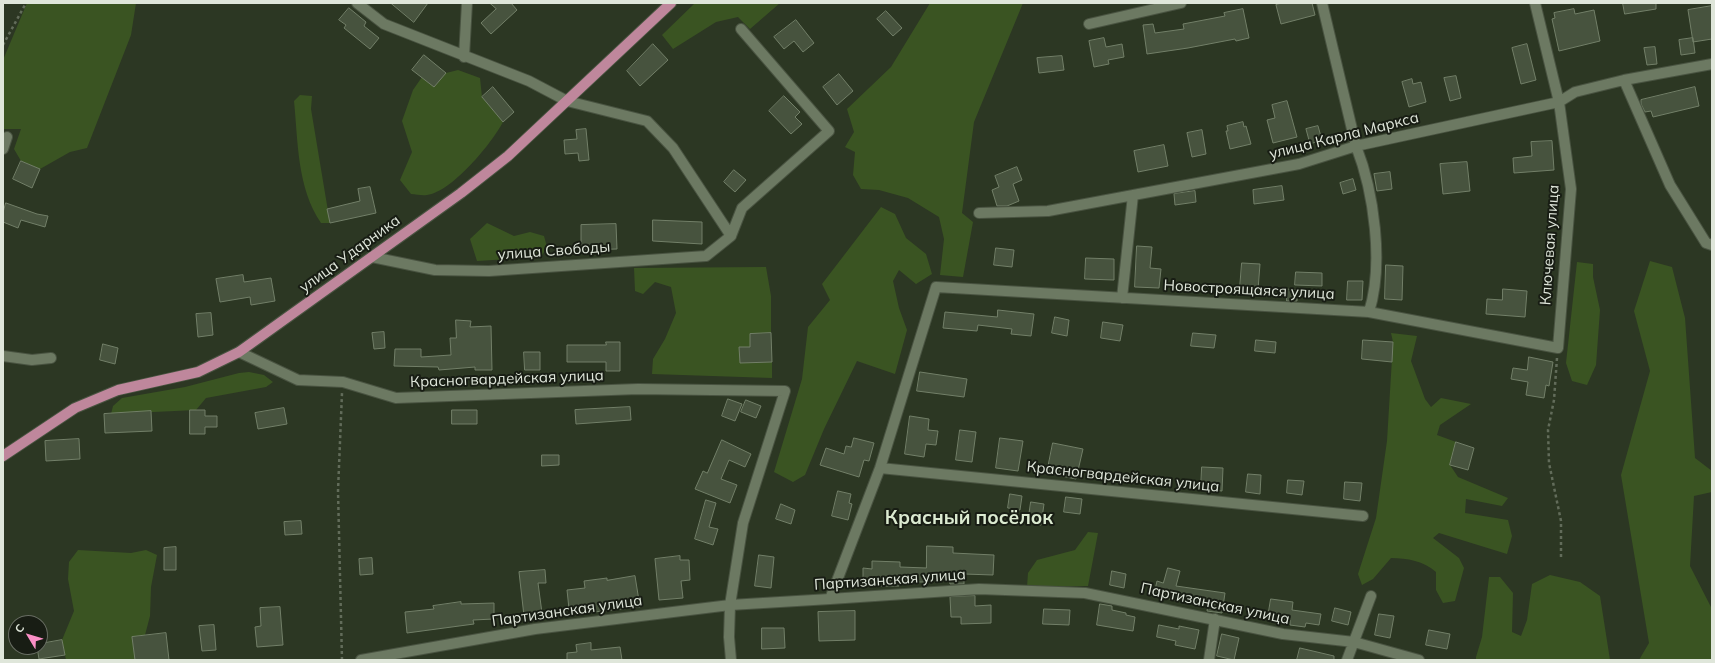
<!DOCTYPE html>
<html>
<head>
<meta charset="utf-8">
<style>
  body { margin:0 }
  #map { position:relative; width:1715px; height:663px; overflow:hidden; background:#2c3723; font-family:Mulish,sans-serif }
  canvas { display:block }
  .frame { position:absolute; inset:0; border:4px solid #dfe6da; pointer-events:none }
  .north { position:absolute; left:8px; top:615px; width:40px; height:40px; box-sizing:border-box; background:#181d14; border:1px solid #686d63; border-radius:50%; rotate:308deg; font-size:11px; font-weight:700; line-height:16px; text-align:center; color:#dfe6da }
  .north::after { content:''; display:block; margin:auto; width:14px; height:18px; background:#fa8fc6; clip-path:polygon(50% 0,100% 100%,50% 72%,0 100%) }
</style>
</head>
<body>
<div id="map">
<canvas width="1715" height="663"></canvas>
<div class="frame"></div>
<div class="north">С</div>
</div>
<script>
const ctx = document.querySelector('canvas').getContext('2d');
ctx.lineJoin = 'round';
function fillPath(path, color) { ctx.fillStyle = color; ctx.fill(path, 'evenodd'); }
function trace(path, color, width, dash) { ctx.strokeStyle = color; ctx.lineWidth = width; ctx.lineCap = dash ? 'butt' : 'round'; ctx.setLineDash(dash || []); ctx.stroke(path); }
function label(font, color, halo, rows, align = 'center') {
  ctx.font = font + ' Mulish,sans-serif'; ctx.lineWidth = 4; ctx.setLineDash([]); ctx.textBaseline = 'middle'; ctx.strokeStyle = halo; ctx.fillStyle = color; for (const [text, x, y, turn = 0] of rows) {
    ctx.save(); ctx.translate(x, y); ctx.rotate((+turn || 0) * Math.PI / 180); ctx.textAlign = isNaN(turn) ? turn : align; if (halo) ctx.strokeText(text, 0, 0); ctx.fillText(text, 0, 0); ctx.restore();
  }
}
fillPath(new Path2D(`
  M27 3H136L131 35 87 148 70 152 40 169 21 161 14 149 21 129H4L3 131V60Z
  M695 3H780L750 29 738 17 716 22 673 49 662 35Z
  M930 3H1023L974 122 962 213 973 222 963 277 940 275 944 239 939 217 908 198 879 190 861 189 853 175 855 152 845 147 854 132 847 109 891 67Z
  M458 70 480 78 482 97 503 122C492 143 452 192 427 195 422 196 416 194 411 194L400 180 412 152 402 121 413 90 422 77 434 87 446 73Z
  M300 95 312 96 311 109 330 223H321C297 188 298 141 294 101Z
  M881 207 895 214 906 238 926 254 932 274 916 284 899 270 893 281 899 308 907 330 895 374 857 361 824 429 805 475 793 482 774 472 802 379 808 327 830 300 822 284Z
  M487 223 514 236 530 232 544 236 547 247 541 257 477 261 470 239Z
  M1650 261 1672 267 1685 318 1695 458 1712 471V492L1694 496 1690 566 1712 609V660H1639L1649 643 1621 475 1650 371 1634 311Z
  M1577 262 1593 264V277L1600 310 1596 365 1587 385 1572 381 1566 363Z
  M766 267 771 296V333L750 334V347H739L740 363 772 362V378L652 374 653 359 665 339 676 313 671 287 655 282 643 294 635 291 634 268Z
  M1391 333 1417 336 1411 361 1425 399 1431 407 1441 398 1471 404 1440 425 1437 435 1456 442 1450 465 1458 477 1508 498 1502 506 1466 499 1465 513 1508 520 1512 536 1507 554 1439 533 1433 538 1459 558 1464 568 1455 601 1443 603 1436 590V572C1424 561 1407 558 1391 558L1373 579 1362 585 1358 574 1376 518 1387 441 1393 342Z
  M249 372 264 375 273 382 266 387 206 398 196 410 111 414 113 406 122 398 185 387 239 373Z
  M1088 532 1098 533 1088 586 1027 587 1028 573 1037 560 1075 550Z
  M78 550 131 553 146 550 157 555 151 587 150 616 145 635 132 637 135 660H66L62 640 74 611 68 579 69 562Z
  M1550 575 1580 582 1600 596 1610 660H1476V657L1482 637 1489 577H1500L1513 593 1512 632 1521 636 1527 620 1532 584Z`), '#3a5422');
const building = new Path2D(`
  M391 3H428L414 22Z
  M490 3H511L517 10 491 34 481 23 496 9Z
  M1282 3H1312L1315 15 1281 24 1276 5Z
  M1623 3H1656V9L1625 14Z
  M1712 6V39L1693 42 1688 10Z
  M349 8 366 22 364 26 379 38 370 49 344 28 346 25 339 20Z
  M1243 9 1249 38 1236 41 1235 39 1188 48 1147 54 1143 25 1153 24 1155 33 1184 29 1183 24 1225 16 1224 13Z
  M1574 9 1575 14 1594 10 1600 41 1559 51 1552 19 1555 18 1554 13Z
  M886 11 902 28 893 36 877 19Z
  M796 20 814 43 803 52 794 41 784 49 774 37Z
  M1104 38 1106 47 1122 44 1124 57 1108 60 1109 64 1094 67 1089 41Z
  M1693 38 1695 53 1681 55 1679 40Z
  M653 44 668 60 640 86 627 71Z
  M1527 44 1536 80 1521 84 1512 48Z
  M1655 47 1657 64 1647 65 1644 48Z
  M424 55 446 73 434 87 412 70Z
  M1062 56 1064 70 1039 73 1037 58Z
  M839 74 853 91 837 105 823 87Z
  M1456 76 1461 98 1450 101 1444 78Z
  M1412 79 1413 84 1421 82 1426 102 1409 107 1402 82Z
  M493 87 514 112 503 122 482 97Z
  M1695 87 1699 106 1653 117 1651 111 1645 112 1641 104V100Z
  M784 96 800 112 795 117 802 124 791 134 769 111Z
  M1287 101 1297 137 1273 143 1267 120 1275 118 1272 105Z
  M1243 122 1244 127 1246 126 1251 144 1230 149 1226 131H1228L1227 126Z
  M1318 126 1322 140 1310 144 1306 129Z
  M586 129 589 160 579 161 578 153 565 154 564 140 577 139 576 130Z
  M1202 130 1206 154 1192 157 1187 133Z
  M1552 141 1554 170 1514 173 1513 158 1532 156 1531 142Z
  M1164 145 1168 166 1138 172 1134 151Z
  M21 161 40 169 32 188 13 179Z
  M1467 162 1470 191 1443 194 1440 164Z
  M1017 167 1022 180 1013 184 1019 201 1007 206H997L992 190 999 187 995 176Z
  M734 170 746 180 735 192 724 182Z
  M1390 172 1392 189 1377 191 1374 174Z
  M1353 179 1356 190 1343 194 1340 183Z
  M1282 186 1284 200 1254 204 1253 190Z
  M370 187 376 213 330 223 327 209 360 201 358 189Z
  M1195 191 1196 202 1175 205 1174 194Z
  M6 203 37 214 48 216 45 227 21 220 18 228 3 222V213Z
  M653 220 702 222V244L653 241Z
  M616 224 617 249 581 250V225Z
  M1137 246 1152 247 1150 268 1161 269 1159 288 1135 287Z
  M996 248 1014 250 1012 267 994 265Z
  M1086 258 1114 259V280L1085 279Z
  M1242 263 1260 264 1258 290 1240 288Z
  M1386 265 1403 266 1402 300 1385 299Z
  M1296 272 1322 273V286L1295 285Z
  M243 275 244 282 271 278 275 301 251 305 250 297 220 302 216 279Z
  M1348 281H1363L1362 300H1347Z
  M1287 289 1297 290V301H1287Z
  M1503 289 1527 291 1525 317 1486 314 1487 299 1502 300Z
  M998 310 1034 314 1031 336 1011 334 1012 329 978 325 977 331 943 328 945 312 997 317Z
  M211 313 213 335 198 337 196 314Z
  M1055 317 1069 320 1067 336 1052 333Z
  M456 320 471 321 470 327 491 326 492 370H475V367L439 370 438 367 394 366 395 349H421V357L451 355 450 338H456Z
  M1103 322 1123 325 1120 341 1101 338Z
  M384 332 385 348 374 349 372 333Z
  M771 333 772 362 740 363 739 347H750V334Z
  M1193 333 1216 335 1214 348 1191 346Z
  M1256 340 1276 342 1275 353 1255 351Z
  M1363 340 1393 342 1392 362 1362 359Z
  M606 342H620V371H606V362H567V345H606Z
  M103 344 118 348 115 364 100 360Z
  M524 352H540V370H525Z
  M1529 357 1553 362 1549 386 1546 385 1544 398 1526 395 1528 382 1511 379 1513 368 1527 370Z
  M920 372 967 379 964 397 917 391Z
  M728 399 742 404 735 421 722 416Z
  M746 400 761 406 756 418 741 412Z
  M630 407 631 420 576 424 575 410Z
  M284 408 287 424 258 429 255 413Z
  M190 410H205V416H217V427H205V434H190Z
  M452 410H477V424H452Z
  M151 411 152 431 105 433 104 414Z
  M910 416 929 419 928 430 938 431 936 445 926 444 924 457 905 454Z
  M960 430 976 432 972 462 956 460Z
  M854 438 874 443 869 461 864 460 859 477 820 465 826 448 844 454 846 446 851 447Z
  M1000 438 1023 441 1018 471 996 468Z
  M79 439 80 459 46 461 45 441Z
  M722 440 751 454 745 467 729 460 721 479 737 485 730 503 695 489 703 471 707 473Z
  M1456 442 1474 448 1468 470 1450 465Z
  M1053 443 1083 449 1076 479 1047 473Z
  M542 455H559V465L542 466Z
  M1202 467 1223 468 1222 491 1201 489Z
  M1248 474 1261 475 1260 494 1246 492Z
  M1288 480 1304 481 1302 495 1287 493Z
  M1345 482 1362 483 1360 501 1344 499Z
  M838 491 851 494 849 503 852 504 848 520 832 516Z
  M1010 494 1022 496 1020 510 1008 508Z
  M1066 497 1082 499 1080 514 1064 512Z
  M706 500 716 503 709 527 718 529 713 545 695 539Z
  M1031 502 1044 504 1041 525 1028 523Z
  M781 504 795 510 791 524 776 519Z
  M301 521 302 534 285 535 284 522Z
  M927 546 953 547V553L994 555 993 575 964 574V584H950L949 578 928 577V582H899V586H863V568L872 569V561L900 562V567L926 568Z
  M176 547V570H164V548Z
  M759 555 774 557 771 588 755 586Z
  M680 556V560H689L690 580 681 581 683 598 659 600 655 559Z
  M372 558 373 574 360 575 359 559Z
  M1168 568 1180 571 1176 586 1225 593 1222 613 1207 611 1208 604 1173 600 1154 594 1157 581 1163 583Z
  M545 570 546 583H538L542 613 524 616 519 572Z
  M1112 571 1126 574 1124 588 1110 585Z
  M635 576 640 607 585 613 584 607 569 609 567 590 585 588 584 581 607 578V580Z
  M975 596V606L991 605V623L961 624V617H951L950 597Z
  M1271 599 1293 602 1292 610 1321 614 1319 625 1306 623 1305 627 1290 625V620L1268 617Z
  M461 602V604L494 603V619L473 620 474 624 407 633 405 612 434 609 433 606Z
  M1100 604 1112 606V610L1126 613V615L1135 617 1133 631 1097 625Z
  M280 607 283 645 257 647 255 627 261 626 260 608Z
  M1335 608 1351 612 1348 625 1332 621Z
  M1044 609 1070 610 1069 625 1043 624Z
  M855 611V640L819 641 818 612Z
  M1379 614 1394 616 1390 638 1375 635Z
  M214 625 216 650 202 651 199 626Z
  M1159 625 1179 629V626L1199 630 1195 649 1175 645 1176 641 1157 637Z
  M762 628H784L785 648 762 649Z
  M1429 630 1450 634 1447 649 1426 645Z
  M166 633 169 660H135L132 637Z
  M1222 634 1239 638 1234 660 1217 656Z
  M62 640 65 655 39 659 37 647H40V644Z
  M591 643V650L620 647 622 660H567V653L577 652 576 645Z
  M1300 648 1334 656V660H1297Z`);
fillPath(building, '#47533e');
trace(building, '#727f68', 1);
const minor = new Path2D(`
  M357 3 384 24 529 81 567 101 647 121 673 148 731 236 706 256 489 271 435 270 372 257
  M1322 3 1356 146C1374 192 1384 264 1369 312
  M1089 24 1181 3
  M464 57 467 3
  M1624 80 1670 185 1706 243 1712 245
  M3 149 7 137
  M979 213 1048 211 1299 164 1356 146 1559 102 1575 92 1624 80 1712 64
  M731 236 742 208 829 131 741 29
  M1122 298 1133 195
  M239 352 298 380 343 382 396 398 638 389 785 391 743 523 730 605 729 637 731 660
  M3 356 32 360 51 358
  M880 468 1363 516
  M830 599 880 468 936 287 1369 312 1558 348 1571 189 1559 102 1535 3
  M361 660 535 629 730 605 830 599 979 589 1085 593 1283 634 1354 642 1419 660
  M1209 660 1215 619
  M1347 660 1371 596`);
const major = new Path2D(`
  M3 456 75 408 118 390 198 372 239 352 461 193 508 156 671 3`);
trace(minor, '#495341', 12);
trace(major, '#495341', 12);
trace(new Path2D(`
  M3 45 26 3
  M1557 358 1554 400 1548 430 1549 463 1561 521V559
  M342 660 338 491 342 393`), '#626c5a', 2.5, [3, 3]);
trace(minor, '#6c7962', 10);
trace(major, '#bf879c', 10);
label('15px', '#dfe6da', '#181d14', [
  ["улица Карла Маркса",1344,136,-14],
  ["Ключевая улица",1550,245,-86],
  ["улица Свободы",554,251,-4],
  ["улица Ударника",350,254,-36],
  ["Новостроящаяся улица",1249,290,3],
  ["Красногвардейская улица",507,379,-2],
  ["Красногвардейская улица",1123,477,6],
  ["Партизанская улица",890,580,-4],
  ["Партизанская улица",1215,604,12],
  ["Партизанская улица",567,611,-8]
]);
label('bold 19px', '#dbead0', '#181d14', [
  ["Красный посёлок",969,518]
]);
</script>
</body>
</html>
